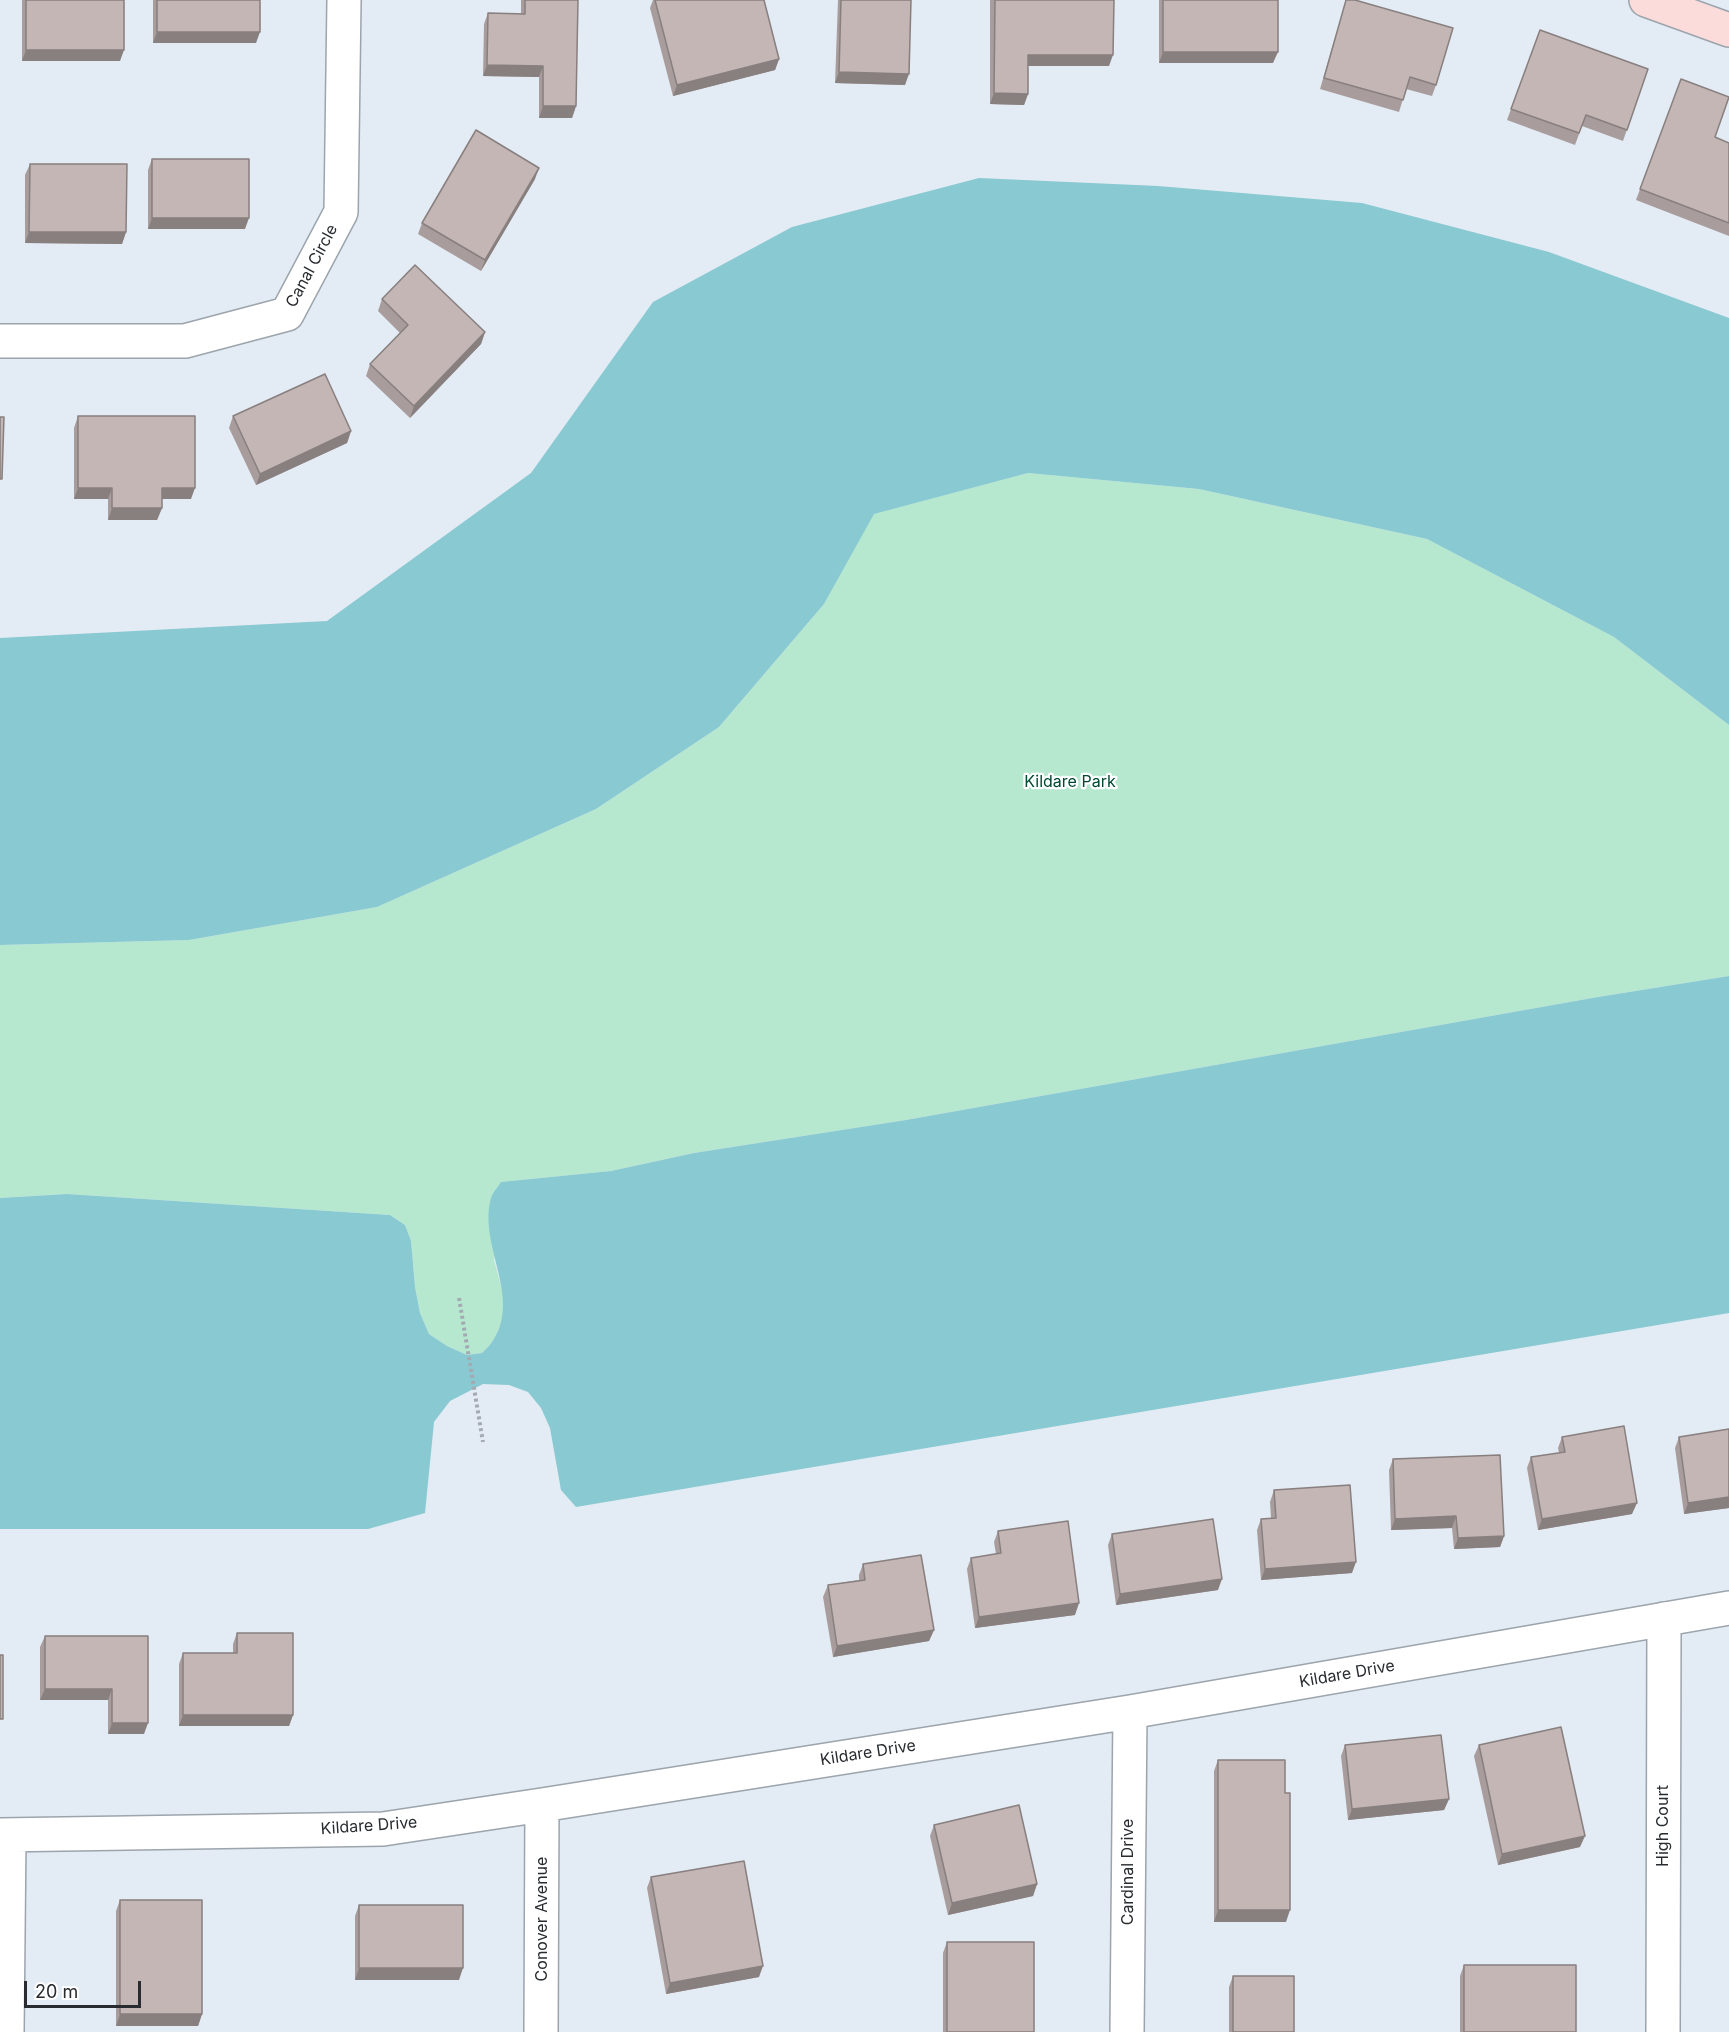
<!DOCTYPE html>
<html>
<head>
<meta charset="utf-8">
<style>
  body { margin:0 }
  #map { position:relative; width:1729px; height:2032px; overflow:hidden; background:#e3ebf4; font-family:Inter,sans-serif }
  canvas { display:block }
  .scale { position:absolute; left:24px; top:1981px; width:117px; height:27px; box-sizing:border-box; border:3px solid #282b2f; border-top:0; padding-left:8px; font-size:18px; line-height:21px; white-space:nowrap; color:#282b2f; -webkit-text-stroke:4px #fff; paint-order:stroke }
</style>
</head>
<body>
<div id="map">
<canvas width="1729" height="2032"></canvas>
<div class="scale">20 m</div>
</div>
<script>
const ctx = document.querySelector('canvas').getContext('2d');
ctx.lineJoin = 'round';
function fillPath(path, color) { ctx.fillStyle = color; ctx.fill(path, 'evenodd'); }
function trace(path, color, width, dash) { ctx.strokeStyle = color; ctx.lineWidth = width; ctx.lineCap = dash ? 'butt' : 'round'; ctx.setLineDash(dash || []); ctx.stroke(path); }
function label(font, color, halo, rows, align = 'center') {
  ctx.font = font + ' Inter,sans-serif'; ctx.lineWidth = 4.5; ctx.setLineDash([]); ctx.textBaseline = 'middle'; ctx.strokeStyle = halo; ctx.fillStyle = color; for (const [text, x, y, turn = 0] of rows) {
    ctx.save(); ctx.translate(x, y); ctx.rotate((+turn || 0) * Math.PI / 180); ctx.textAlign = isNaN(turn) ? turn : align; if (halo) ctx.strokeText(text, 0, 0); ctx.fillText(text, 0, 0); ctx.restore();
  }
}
fillPath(new Path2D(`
  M1028 473 1199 489 1427 539 1614 637 1729 725V976L1598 997 906 1120 694 1153 611 1171 502 1182 494 1260 503 1293V1318L494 1340 482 1353 467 1355 447 1346 429 1334 420 1313 415 1287 411 1241 405 1225 390 1215 67 1194 0 1198V945L189 940 377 907 596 809 719 727 824 604 873 514Z`), '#b6e8d0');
fillPath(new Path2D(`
  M979 178 1158 186 1362 203 1549 252 1729 318V725L1614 637 1427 539 1199 489 1028 473 874 514 824 604 719 727 596 809 377 907 189 940 0 945V638L327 621 531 473 653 302 792 227Z
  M1729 976V1313L576 1507 561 1490 550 1428 541 1408 528 1392 509 1385 483 1384 450 1401 434 1422 425 1513 368 1529H0V1198L67 1194 390 1215 405 1225 411 1241 415 1287 420 1313 429 1334 447 1346 467 1355 482 1353C486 1349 491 1344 494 1339 521 1295 478 1245 491 1198 493 1192 498 1187 501 1182L611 1171 694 1153 906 1120 1598 997Z`), '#89c9d1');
const street = new Path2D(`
  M0 341H185L287 314 341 212 344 0
  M0 1835 383 1829 542 1805 1130 1712 1729 1608
  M7 2032 9 1835
  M541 2032 542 1805
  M1127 2032 1130 1712
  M1663 2032 1664 1619`);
const secondary = new Path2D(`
  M1646 0 1729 30`);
trace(street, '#9ca4ac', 36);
trace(secondary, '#9ca4ac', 36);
trace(new Path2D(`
  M459 1298 483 1442`), '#a4aab2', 4, [3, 3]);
trace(street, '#fff', 33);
trace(secondary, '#fcdbdb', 33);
fillPath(new Path2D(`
  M22 0H124L120 61H22Z
  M153 0H260L256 43H153Z
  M521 0H578L576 106 572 118H539V77L483 76 484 24 488 13 521 14Z
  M653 0H764L779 59 775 70 673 96 650 8Z
  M838 0H911L905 85 835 83Z
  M990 0H1114L1109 66H1028V94L1024 105 990 104Z
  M1159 0H1278L1273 63H1159Z
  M1346 0 1436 85 1432 96 1406 89 1399 112 1320 89Z
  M1540 30 1648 69 1623 141 1582 126 1575 145 1507 120Z
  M1681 79 1715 138 1729 143V236L1636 200Z
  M152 159 245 229H148V170Z
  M30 164 126 232 122 244 25 243V175Z
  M535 179 481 271 418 234 422 223Z
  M382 299 485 332 481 344 410 418 366 376 370 364 400 333 378 311Z
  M78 416 191 499H162V508L157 520H108V499H74V428Z
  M233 416 351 431 347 443 256 485 229 428Z
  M1729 1429V1508L1684 1514 1675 1448 1679 1437Z
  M1562 1437 1632 1514 1538 1530 1527 1468 1531 1457 1559 1453 1558 1448Z
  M1393 1459 1504 1536 1500 1547 1454 1549 1452 1528 1391 1530 1389 1470Z
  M1274 1490 1352 1573 1261 1580 1257 1530 1261 1519 1271 1518 1270 1502Z
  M998 1531 1075 1615 975 1628 967 1569 971 1558 996 1554 994 1542Z
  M1112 1534 1218 1590 1116 1605 1108 1545Z
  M863 1564 934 1630 929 1641 833 1657 823 1597 828 1585 859 1580V1575Z
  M237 1633 293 1715 289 1726H179V1664L183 1653H233V1644Z
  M45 1636H148L144 1734H108V1700H40V1647Z
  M1345 1745 1449 1799 1444 1810 1348 1820 1341 1756Z
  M1479 1745 1580 1847 1498 1865 1474 1756Z
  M1218 1760 1286 1922H1214V1771Z
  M934 1825 1037 1884 1033 1896 948 1915 930 1836Z
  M651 1877 759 1977 666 1994 647 1888Z
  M120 1900 202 2014 198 2026H116V1911Z
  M359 1905 459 1980H355V1916Z
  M947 1942 1034 2032H943V1953Z
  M1464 1965 1576 2032H1460V1976Z
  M1233 1976 1294 2032H1229V1987Z`), '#a89d9c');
fillPath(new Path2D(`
  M157 32H260L256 43H153Z
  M26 50H124L120 61H22Z
  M1163 52H1278L1273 63H1159Z
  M1028 55H1113L1109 66H1024Z
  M779 59 775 70 673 96 677 85Z
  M487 65 543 66 539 77 483 76Z
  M839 72 909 74 905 85 835 83Z
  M994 93 1028 94 1024 105 990 104Z
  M543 106H576L572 118H539Z
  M539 168 535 179 481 271 485 260Z
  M152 218H249L245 229H148Z
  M29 232H126L122 244 25 243Z
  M485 332 481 344 410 418 414 406Z
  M351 431 347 443 256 485 260 474Z
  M78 488H112L108 499H74Z
  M162 488H195L191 499H157Z
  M112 508H162L157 520H108Z
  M1729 1497V1508L1684 1514 1688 1503Z
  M1637 1503 1632 1514 1538 1530 1542 1519Z
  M1456 1516 1452 1528 1391 1530 1395 1519Z
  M1504 1536 1500 1547 1454 1549 1458 1538Z
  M1356 1562 1352 1573 1261 1580 1265 1569Z
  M1222 1579 1218 1590 1116 1605 1120 1594Z
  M1079 1603 1075 1615 975 1628 979 1617Z
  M934 1630 929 1641 833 1657 837 1646Z
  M45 1689H112L108 1700H40Z
  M183 1715H293L289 1726H179Z
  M112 1723H148L144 1734H108Z
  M1449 1799 1444 1810 1348 1820 1352 1809Z
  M1585 1836 1580 1847 1498 1865 1502 1854Z
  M1037 1884 1033 1896 948 1915 952 1903Z
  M1218 1910H1290L1286 1922H1214Z
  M763 1966 759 1977 666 1994 670 1983Z
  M359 1968H463L459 1980H355Z
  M120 2014H202L198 2026H116Z`), '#887f7f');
const building = new Path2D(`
  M26 0H124V50H26Z
  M157 0H260V32H157Z
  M525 0H578L576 106H543V66L487 65 488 13 525 14Z
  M655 0H764L779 59 677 85Z
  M841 0H911L909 74 839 72Z
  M995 0H1114L1113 55H1028V94L994 93Z
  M1163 0H1278V52H1163Z
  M1346 0H1355L1453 28 1436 85 1410 77 1403 100 1324 78Z
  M1540 30 1648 69 1627 130 1586 115 1579 133 1511 109Z
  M1681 79 1729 97 1715 137 1729 143V223L1640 189Z
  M476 130 539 168 485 260 422 223Z
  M152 159H249V218H152Z
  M30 164H127L126 232H29Z
  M415 265 485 332 414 406 370 364 408 325 382 299Z
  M325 374 351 431 260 474 233 416Z
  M78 416H195V488H162V508H112V488H78Z
  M0 417H4L2 479H0Z
  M1624 1426 1637 1503 1542 1519 1531 1457 1565 1452 1562 1437Z
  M1729 1429V1497L1688 1503 1679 1437Z
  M1500 1455 1504 1536 1458 1538 1456 1516 1395 1519 1393 1459Z
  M1350 1485 1356 1562 1265 1569 1261 1519 1276 1518 1274 1490Z
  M1213 1519 1222 1579 1120 1594 1112 1534Z
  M1068 1521 1079 1603 979 1617 971 1558 1001 1553 998 1531Z
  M921 1555 934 1630 837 1646 828 1585 865 1580 863 1564Z
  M237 1633H293V1715H183V1653H237Z
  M45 1636H148V1723H112V1689H45Z
  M0 1655H3V1719H0Z
  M1561 1727 1585 1836 1502 1854 1479 1745Z
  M1441 1735 1449 1799 1352 1809 1345 1745Z
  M1218 1760H1285V1793H1290V1910H1218Z
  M1019 1805 1037 1884 952 1903 934 1825Z
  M744 1861 763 1966 670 1983 651 1877Z
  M120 1900H202V2014H120Z
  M359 1905H463V1968H359Z
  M947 1942H1034V2032H947Z
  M1464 1965H1576V2032H1464Z
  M1233 1976H1294V2032H1233Z`);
fillPath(building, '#c3b6b5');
trace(building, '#887f7f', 1.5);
label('16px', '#282b2f', '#fff', [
  ["Canal Circle",312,266,-62],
  ["Kildare Drive",1347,1674,-10],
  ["Kildare Drive",868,1753,-9],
  ["Kildare Drive",369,1826,-4],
  ["High Court",1663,1826,-90],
  ["Cardinal Drive",1128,1872,-90],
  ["Conover Avenue",542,1919,-90]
]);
label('16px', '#004832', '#fff', [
  ["Kildare Park",1070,782]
]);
</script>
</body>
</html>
